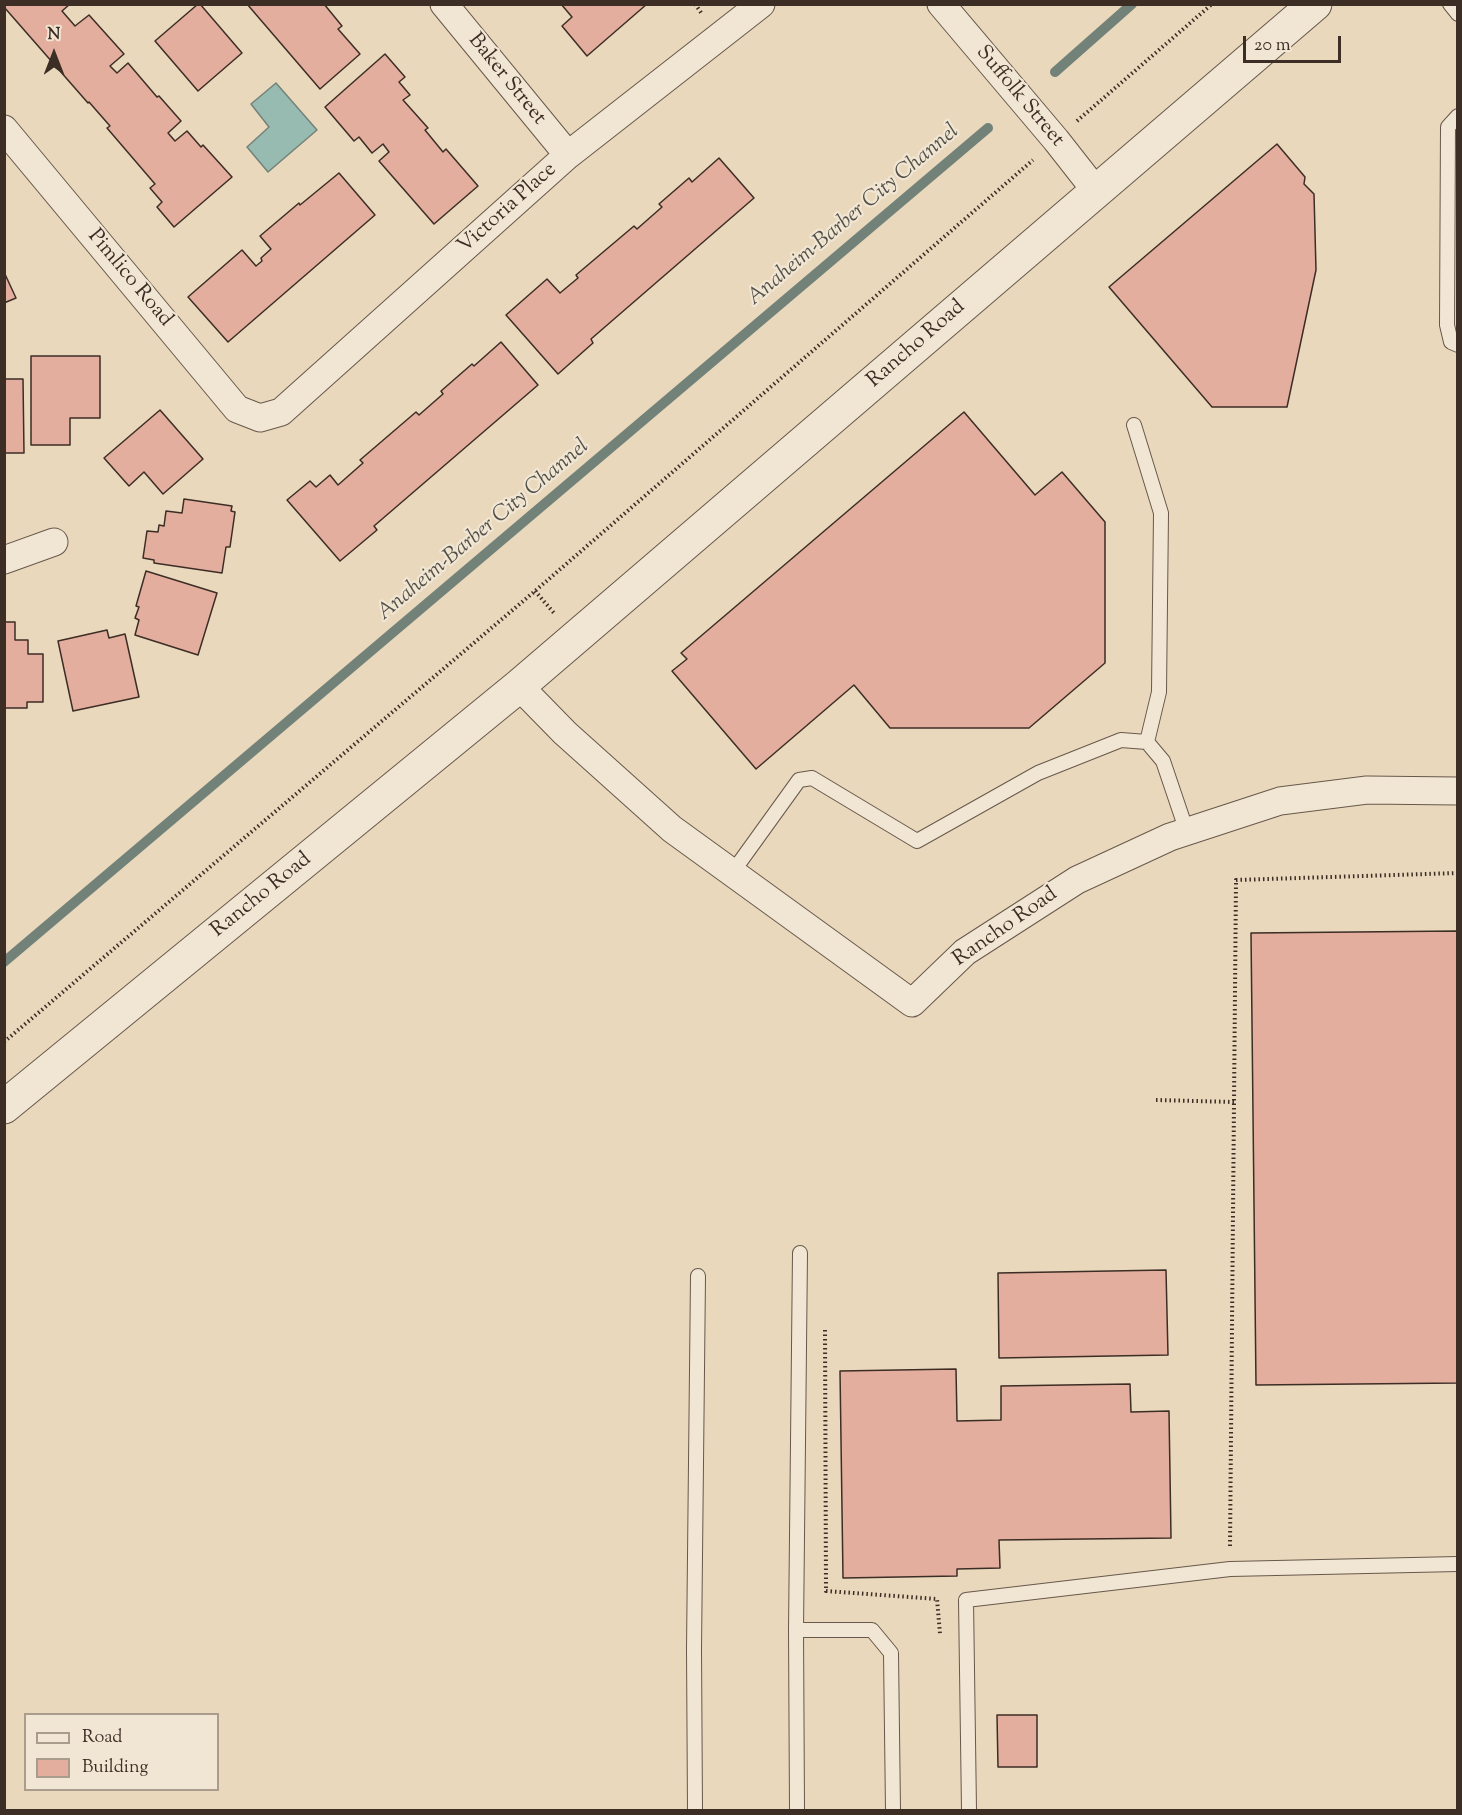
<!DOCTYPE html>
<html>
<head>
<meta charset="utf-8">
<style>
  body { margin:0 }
  #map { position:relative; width:1462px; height:1815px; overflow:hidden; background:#e9d8bc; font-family:"Sorts Mill Goudy",serif }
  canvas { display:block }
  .frame { position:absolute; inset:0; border:6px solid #3c2d25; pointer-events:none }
  .legend { position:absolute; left:24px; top:1713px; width:195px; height:78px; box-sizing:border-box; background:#f1e6d3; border:2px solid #a99c8d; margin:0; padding:8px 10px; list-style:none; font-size:18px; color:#3c2d25 }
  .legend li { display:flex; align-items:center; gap:12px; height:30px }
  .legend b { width:30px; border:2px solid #a99c8d }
  .north { position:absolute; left:24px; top:24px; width:60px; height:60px; -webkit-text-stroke:4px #f1e6d3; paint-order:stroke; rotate:0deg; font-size:16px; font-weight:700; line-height:24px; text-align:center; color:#3c2d25 }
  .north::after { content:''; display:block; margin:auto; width:21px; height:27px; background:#3c2d25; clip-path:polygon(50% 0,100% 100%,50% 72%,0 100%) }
  .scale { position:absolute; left:1243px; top:36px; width:98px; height:27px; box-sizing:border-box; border:3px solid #3c2d25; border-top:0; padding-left:8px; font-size:18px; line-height:21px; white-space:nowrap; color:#3c2d25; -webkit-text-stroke:4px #f1e6d3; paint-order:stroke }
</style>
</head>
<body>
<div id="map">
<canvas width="1462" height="1815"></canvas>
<div class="frame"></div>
<ul class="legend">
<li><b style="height:8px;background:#f1e6d3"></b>Road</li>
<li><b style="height:16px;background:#e4ae9e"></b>Building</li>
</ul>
<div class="north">N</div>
<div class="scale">20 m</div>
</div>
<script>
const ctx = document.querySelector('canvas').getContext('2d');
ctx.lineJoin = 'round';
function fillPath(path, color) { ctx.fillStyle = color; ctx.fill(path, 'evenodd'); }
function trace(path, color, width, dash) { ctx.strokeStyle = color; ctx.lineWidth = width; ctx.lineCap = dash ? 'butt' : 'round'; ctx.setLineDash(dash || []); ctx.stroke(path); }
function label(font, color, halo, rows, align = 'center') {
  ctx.font = font + ' "Sorts Mill Goudy",serif'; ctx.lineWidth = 4.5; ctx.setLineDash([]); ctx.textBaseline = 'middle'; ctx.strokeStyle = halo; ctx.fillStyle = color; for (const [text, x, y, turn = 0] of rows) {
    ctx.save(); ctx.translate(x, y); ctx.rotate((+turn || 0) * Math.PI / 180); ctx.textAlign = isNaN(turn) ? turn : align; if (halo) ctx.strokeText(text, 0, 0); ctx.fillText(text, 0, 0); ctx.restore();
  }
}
const water = new Path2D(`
  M276 83 317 130 268 172 247 147 269 127 251 104Z`);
fillPath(water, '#97bab1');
trace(water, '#738279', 1.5);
trace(new Path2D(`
  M1055 72 1132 4
  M4 962 988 128`), '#738279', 10);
const building = new Path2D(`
  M4 4H70L62 11 75 26 89 15 124 54 110 66 117 73 128 63 157 97 159 96 181 121 168 133 175 141 187 131 201 147 203 145 232 177 174 227 157 207 162 202 150 188 155 184 107 128 110 126 89 102 88 103 4 7Z
  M198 4H200L242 53 198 91 155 41Z
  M247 4H324L342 26 338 29 360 54 320 89Z
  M561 4H647L587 56 562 26 572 17Z
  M385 54 405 77 399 82 410 95 403 100 428 128 425 130 443 152 446 149 478 186 434 224 379 161 389 152 383 144 372 153 359 137 354 141 325 107Z
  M1277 144 1305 177 1304 184 1314 194 1316 270 1287 407H1212L1109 287Z
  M719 158 754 198 591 339 593 343 558 374 506 315 547 279 560 293 578 278 576 275 634 226 637 229 662 207 659 204 689 178 692 182Z
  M339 173 375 215 228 342 188 297 242 250 256 266 262 261 261 258 271 249 260 236 299 203 300 205Z
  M4 272 16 298 4 303Z
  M501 342 538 385 374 526 377 530 340 561 287 500 310 481 316 487 330 475 338 485 363 463 360 460 416 412 419 415 443 394 441 391 472 364 474 366Z
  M31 356H100V418H70V445H31Z
  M4 379H23L24 453H4Z
  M160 410 203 459 163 494 144 472 129 486 104 458Z
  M964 412 1035 495 1062 472 1105 522V663L1029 728H890L854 685 756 769 672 671 687 659 681 653Z
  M184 499 232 506 231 511 235 512 230 547H226L222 573 154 563V560L143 558 147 531 158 532 159 525 164 526 166 511 182 513Z
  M146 571 217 593 198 655 135 635 139 620 135 618 139 607 136 606Z
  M4 622H15V640H28V654H43V702H27V708H5V719Z
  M107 630 109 638 125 634 139 697 73 711 58 641Z
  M1458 931V1383L1256 1385 1251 933Z
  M1166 1270 1168 1355 999 1358 998 1273Z
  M956 1369 957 1421 1001 1420V1386L1130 1384 1131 1412 1169 1411 1171 1538 999 1540 1000 1568 957 1569V1576L843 1578 840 1371Z
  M997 1715H1037V1767H998Z`);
fillPath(building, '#e4ae9e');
trace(building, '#3c2d25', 1.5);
const service = new Path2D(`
  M1450 4 1458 14
  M1458 116 1448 127 1447 325 1451 342 1458 345
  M1134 425 1161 513 1159 692 1147 742
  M732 873 799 780 812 778 917 841 1038 773 1121 740 1147 742 1163 761 1187 832
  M796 1630H872L891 1653 893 1810
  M695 1810 694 1649 698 1276
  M797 1810 796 1630 800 1253
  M969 1810 966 1600 1230 1569 1458 1564`);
const minor = new Path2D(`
  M444 4 568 155
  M941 4 1056 140 1096 191
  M4 129 237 409 260 418 281 412 568 155 761 4
  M4 560 54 542
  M519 686 565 733 672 829 912 1003 965 952 1077 880 1170 837 1280 801 1367 790 1458 791`);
const tertiary = new Path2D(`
  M4 1107 519 686 1315 4`);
trace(service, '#67584b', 16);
trace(minor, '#67584b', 29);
trace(tertiary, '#67584b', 35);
trace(new Path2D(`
  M695 4 702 14
  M1077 121 1212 4
  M535 591 554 613
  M4 1042 535 591 1033 160
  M1156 1100 1234 1102
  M825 1330 826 1591 937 1599 940 1634
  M1230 1546 1236 880 1458 873`), '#3c2d25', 4, [1.5, 3]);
trace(service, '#f1e6d3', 14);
trace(minor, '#f1e6d3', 27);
trace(tertiary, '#f1e6d3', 33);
label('21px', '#3c2d25', '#f1e6d3', [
  ["Baker Street",506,80,51],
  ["Suffolk Street",1019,97,50],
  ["Victoria Place",508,209,-42],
  ["Pimlico Road",129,279,50],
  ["Rancho Road",917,345,-41],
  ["Rancho Road",262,896,-39],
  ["Rancho Road",1006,928,-35]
]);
label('italic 22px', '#535048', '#f1e6d3', [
  ["Anaheim-Barber City Channel",854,216,-40],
  ["Anaheim-Barber City Channel",484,531,-40]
]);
</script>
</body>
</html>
